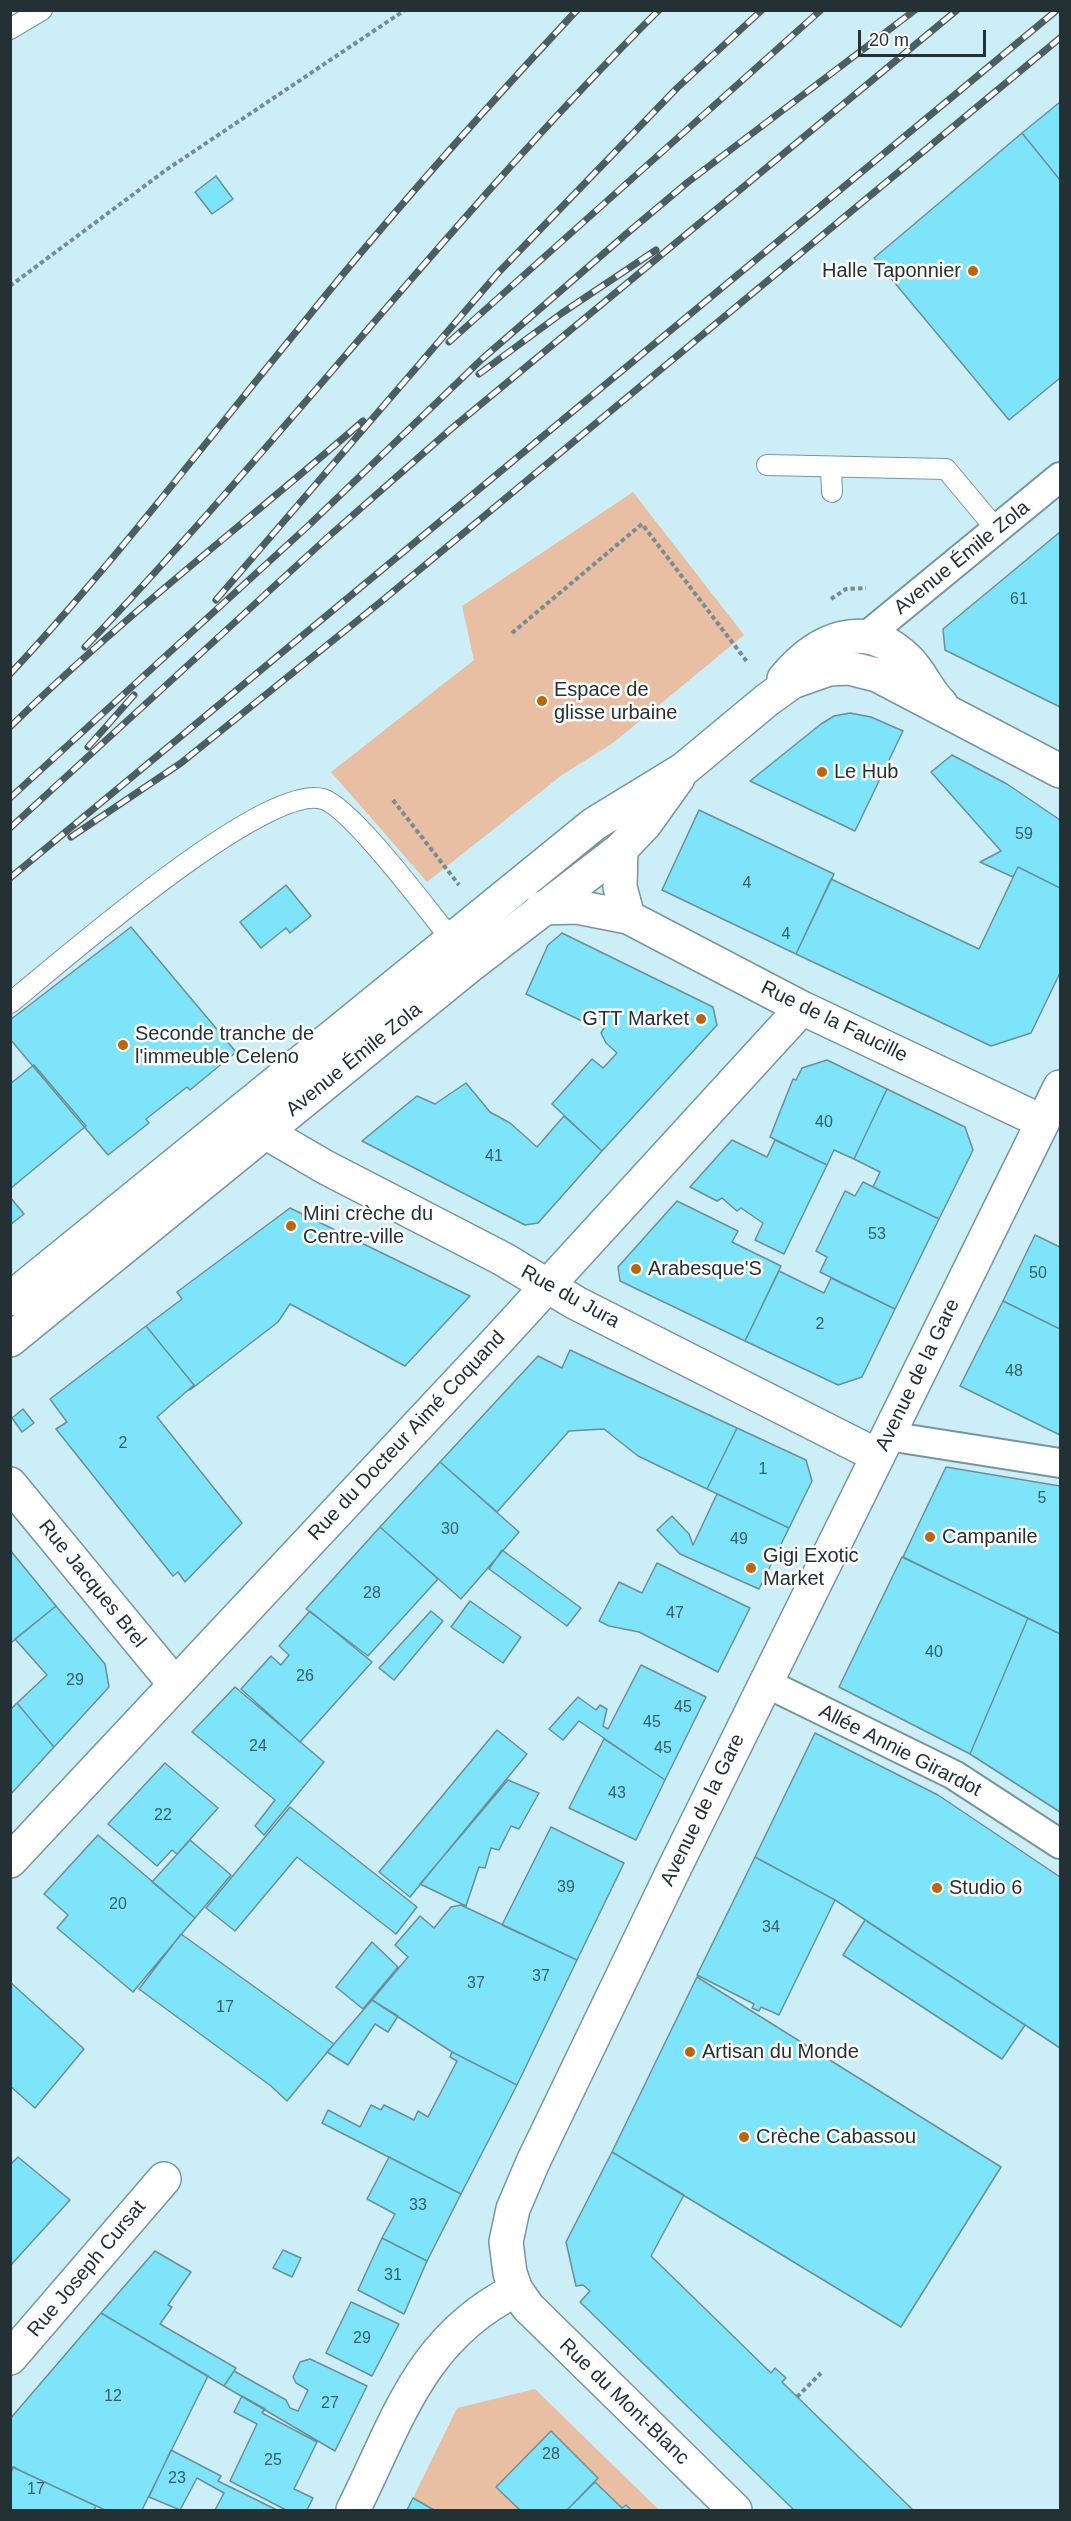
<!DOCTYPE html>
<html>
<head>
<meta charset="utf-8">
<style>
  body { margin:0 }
  #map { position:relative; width:1071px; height:2521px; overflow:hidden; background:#cceff7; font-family:Arial,sans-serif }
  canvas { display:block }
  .frame { position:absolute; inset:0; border:12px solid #243134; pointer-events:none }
  .scale { position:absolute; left:858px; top:30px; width:128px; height:27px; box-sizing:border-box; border:3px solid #243134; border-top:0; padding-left:8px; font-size:18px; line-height:21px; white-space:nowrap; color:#243134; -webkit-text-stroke:4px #fff; paint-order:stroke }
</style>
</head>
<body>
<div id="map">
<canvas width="1071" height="2521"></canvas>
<div class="frame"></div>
<div class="scale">20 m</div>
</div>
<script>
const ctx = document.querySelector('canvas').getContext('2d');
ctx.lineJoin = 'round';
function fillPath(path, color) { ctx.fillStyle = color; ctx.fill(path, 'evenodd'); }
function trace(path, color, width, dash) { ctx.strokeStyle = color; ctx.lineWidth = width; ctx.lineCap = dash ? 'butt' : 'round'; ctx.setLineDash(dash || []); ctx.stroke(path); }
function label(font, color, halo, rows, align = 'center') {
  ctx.font = font + ' Arial,sans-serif'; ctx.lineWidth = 5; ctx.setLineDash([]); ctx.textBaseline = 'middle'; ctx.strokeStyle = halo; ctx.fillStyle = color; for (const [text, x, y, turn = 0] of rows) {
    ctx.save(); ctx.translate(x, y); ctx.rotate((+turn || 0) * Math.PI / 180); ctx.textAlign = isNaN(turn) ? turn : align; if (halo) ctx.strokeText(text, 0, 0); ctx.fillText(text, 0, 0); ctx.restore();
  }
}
fillPath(new Path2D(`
  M633 492 744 635 613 743 562 775 427 882 331 772 474 660 462 606Z
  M535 2389 659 2510H631L626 2505 622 2508 595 2482 598 2478 551 2431 496 2487 520 2510H434L413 2498 457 2408Z`), '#e8bfa3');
const building = new Path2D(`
  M1060 102V180L1022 133Z
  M1022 133 1060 180V378L1009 420 874 258Z
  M216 176 233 199 212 214 195 192Z
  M1060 532V707L945 650 943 629Z
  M850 713 871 717 903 731 855 831 750 781 821 724 834 716Z
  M952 755 1007 784 1060 820V888L1018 867 1013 877 980 862 1001 851 931 772Z
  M699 810 834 874 796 954 662 890Z
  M1018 867 1060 888V973L1031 1033 991 1046 796 954 831 879 979 949Z
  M286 885 311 916 290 933 286 928 261 948 240 922Z
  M131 927 236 1052 190 1090 187 1087 146 1119 149 1123 108 1155 10 1039V1020Z
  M562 933 713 1007 717 1025 602 1151 552 1104 592 1059 603 1068 617 1053 606 1043 601 1033 607 1023 603 1021 604 1017 592 1011 586 1023 526 994 548 945Z
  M827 1060 887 1089 854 1159 834 1150 827 1165 770 1137 793 1079 796 1080 802 1068Z
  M34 1065 86 1126 10 1189V1084Z
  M466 1083 490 1112 510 1123 537 1147 564 1116 602 1151 538 1223 525 1225 362 1141 417 1096 435 1104Z
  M887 1089 965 1127 973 1150 939 1219 873 1187 880 1172 854 1159Z
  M732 1140 767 1157 775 1140 827 1165 784 1254 755 1240 763 1223 741 1208 737 1211 722 1198 717 1201 690 1187Z
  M863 1182 939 1219 895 1309 820 1272 827 1257 816 1251 845 1191 855 1196Z
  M10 1197 24 1214 10 1225Z
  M677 1201 738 1231 732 1242 781 1266 745 1341 620 1281 618 1267Z
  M290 1208 470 1296 405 1366 290 1304 278 1322 190 1390 194 1385 146 1326 182 1299 177 1292Z
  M1035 1235 1060 1247V1329L1003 1301Z
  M779 1271 824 1293 831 1278 895 1309 862 1377 838 1385 745 1341Z
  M1003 1301 1060 1329V1435L960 1386Z
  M146 1326 194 1385 157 1417 242 1523 185 1582 178 1572 173 1576 56 1429 67 1422 50 1399Z
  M570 1350 737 1428 707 1489 638 1456 604 1429 569 1431 497 1512 440 1462 538 1356 562 1368Z
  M23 1409 34 1423 22 1432 12 1418Z
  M737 1428 806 1460 812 1481 789 1528 707 1489Z
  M440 1462 519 1532 461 1599 380 1527Z
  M946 1467 1060 1486V1634L903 1557Z
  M717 1494 789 1528 759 1589 680 1554 657 1530 672 1516 689 1534 693 1545Z
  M380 1527 438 1579 368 1656 306 1609Z
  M10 1550 56 1606 12 1642 10 1641Z
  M502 1550 581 1608 567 1626 489 1569Z
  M902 1557 1028 1618 970 1754 839 1687Z
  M657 1563 750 1608 718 1672 639 1632 609 1626 599 1621 619 1582 642 1593Z
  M470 1601 521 1637 503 1663 451 1627Z
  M56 1606 105 1664 109 1687 54 1747 17 1703 47 1675 15 1639Z
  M310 1611 372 1662 300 1742 241 1689 271 1656 281 1665 289 1655 279 1646Z
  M431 1611 443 1621 394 1680 379 1668Z
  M1028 1618 1060 1634V1812L970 1754Z
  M641 1665 706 1697 665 1780 579 1721 563 1740 549 1729 578 1697 596 1710 600 1705 607 1709 603 1726 608 1729Z
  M235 1687 324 1762 264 1835 255 1826 275 1800 192 1732Z
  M17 1703 54 1747 10 1795V1710Z
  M497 1730 527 1754 410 1897 379 1872Z
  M815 1733 938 1795 1060 1877V2048L835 1900 755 1857Z
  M604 1739 665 1780 636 1840 569 1808Z
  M165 1763 218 1808 177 1854 172 1850 157 1866 108 1824Z
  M508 1780 539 1793 519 1829 511 1826 499 1850 491 1848 485 1868 479 1867 466 1906 420 1884Z
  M290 1807 417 1907 396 1934 297 1857 235 1931 206 1908Z
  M551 1827 624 1863 577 1960 502 1925Z
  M98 1835 195 1918 133 1992 57 1928 68 1915 44 1894Z
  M190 1840 231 1875 195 1918 152 1882Z
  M755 1857 835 1900 779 2015 761 2007 759 2011 752 2008 754 2004 697 1975Z
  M461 1905 577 1960 517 2085 452 2052 372 2000 408 1957 395 1945 420 1916 434 1928 451 1907Z
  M865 1920 1025 2025 1002 2059 843 1955Z
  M181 1934 334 2044 287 2101 271 2086 139 1989Z
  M372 1942 398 1967 363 2009 336 1987Z
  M697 1977 1001 2167 901 2327 612 2152Z
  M10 1982 84 2049 35 2108 10 2086Z
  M372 2000 398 2016 388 2032 375 2024 348 2065 327 2052Z
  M452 2052 517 2085 461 2194 322 2123 328 2110 360 2127 371 2105 381 2110 384 2105 414 2120 418 2111 428 2117 457 2061 450 2057Z
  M612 2152 684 2195 651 2256 771 2373 775 2368 786 2378 782 2382 913 2510H794L580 2302 590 2291 583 2285 576 2286 566 2242Z
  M18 2157 70 2200 10 2266V2165Z
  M389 2157 461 2194 427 2261 382 2238 395 2214 367 2199Z
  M382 2238 427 2261 404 2314 358 2290Z
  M283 2250 301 2258 292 2277 273 2268Z
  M155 2251 191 2272 168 2305 172 2307 160 2324 236 2368 224 2386 101 2313Z
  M351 2302 399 2324 372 2376 326 2353Z
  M101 2313 208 2376 142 2510H105L10 2466V2419Z
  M310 2359 367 2386 335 2451 224 2386 234 2371 286 2400 290 2408 298 2411 308 2390 296 2383 293 2377 300 2362Z
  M242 2396 265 2409 262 2413 317 2442 294 2489 313 2498 307 2510H286L230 2481 257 2424 234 2412Z
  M551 2431 598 2478 567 2510H520L496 2487Z
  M171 2450 221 2476 218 2481 277 2510H215L224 2493 197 2478 180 2510 149 2497Z
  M14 2467 21 2471 96 2506 94 2510H10V2473Z
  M595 2482 622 2508 626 2505 631 2510H567Z
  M413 2498 434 2510H407Z`);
fillPath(building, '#7ee4f9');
trace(building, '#6d8e95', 1.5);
const service = new Path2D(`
  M10 29 42 10
  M767 465 946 469 997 530
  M831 467 832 492
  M10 1003C61 962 265 782 323 799 352 808 428 911 452 940`);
const pedestrian = new Path2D(`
  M864 638 1060 477
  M888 1436 1060 1463
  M766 1683 954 1775 1060 1844`);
const minor = new Path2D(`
  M621 849 620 887 628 917
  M542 908 577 907 628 917 802 1008 1043 1122
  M265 1132 325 1167 503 1259 576 1303 878 1456
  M10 1484 174 1683
  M10 1861 497 1341 802 1008
  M10 2358 164 2179
  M353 2510C398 2420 420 2338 516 2290
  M735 2510 528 2307 516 2290 510 2273 506 2242 513 2209 533 2162 673 1871 1060 1087`);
const tertiary = new Path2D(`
  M784 679C817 639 864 617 907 659 921 672 927 691 941 704
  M10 1299 594 824 684 769 767 700 792 682 829 669 849 668 877 675 1060 771
  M10 1340 468 967 621 849 645 824 678 778`);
trace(service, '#76969e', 22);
trace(pedestrian, '#76969e', 32);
trace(minor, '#76969e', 36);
trace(tertiary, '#76969e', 36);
trace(new Path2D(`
  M10 90H11
  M10 286 166 170 405 10
  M831 599 846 589 866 588
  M512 633 642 524 748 663
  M393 800 459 885
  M797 2397 821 2373`), '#768d93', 4, [4.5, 3]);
trace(service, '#fff', 20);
trace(pedestrian, '#fff', 28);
trace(minor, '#fff', 33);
trace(tertiary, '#fff', 33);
const rail = new Path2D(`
  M449 342 821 10
  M479 374 562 313 656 250
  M216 600 498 273 677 88 762 10
  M85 647C283 441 456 211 659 10
  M10 674C113 564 204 444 300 327 388 217 481 113 577 10
  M10 727C121 618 246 523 363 421
  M88 747 134 695
  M10 798 308 526 482 359 625 235 688 182 915 10
  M10 828 328 537 451 429 957 10
  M71 837 181 763 383 600 1060 38
  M10 878 1057 10`);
trace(rail, '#4c5e62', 7);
trace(rail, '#fff', 4.5, [14]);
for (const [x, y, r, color] of [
  [973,271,6,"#be6405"],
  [542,701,6,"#be6405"],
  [822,772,6,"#be6405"],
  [701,1019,6,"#be6405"],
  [123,1045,6,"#be6405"],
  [291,1226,6,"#be6405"],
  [636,1269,6,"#be6405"],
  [930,1537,6,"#be6405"],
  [751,1568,6,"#be6405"],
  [937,1888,6,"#be6405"],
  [690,2052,6,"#be6405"],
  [744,2137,6,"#be6405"]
]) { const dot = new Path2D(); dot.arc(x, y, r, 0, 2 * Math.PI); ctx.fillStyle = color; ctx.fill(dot); trace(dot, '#fff', 2); }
label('16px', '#3a5e65', null, [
  ["61",1019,600],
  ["59",1024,835],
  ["4",747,884],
  ["4",786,935],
  ["40",824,1123],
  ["41",494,1157],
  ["53",877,1235],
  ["50",1038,1274],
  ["2",820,1325],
  ["48",1014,1372],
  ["2",123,1444],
  ["1",763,1470],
  ["5",1042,1499],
  ["30",450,1530],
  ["49",739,1540],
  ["28",372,1594],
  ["47",675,1614],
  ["40",934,1653],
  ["26",305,1677],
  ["29",75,1681],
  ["45",683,1708],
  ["45",652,1723],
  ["24",258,1747],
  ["45",663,1749],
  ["43",617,1794],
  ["22",163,1816],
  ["39",566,1888],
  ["20",118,1905],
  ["34",771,1928],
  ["37",541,1977],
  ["37",476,1984],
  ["17",225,2008],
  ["33",418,2206],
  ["31",393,2276],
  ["29",362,2339],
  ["12",113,2397],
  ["27",330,2404],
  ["28",551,2455],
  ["25",273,2461],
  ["23",177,2479],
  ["17",36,2490]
]);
label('20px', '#243134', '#fff', [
  ["Halle Taponnier",961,271,"right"],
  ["Espace de",554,690],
  ["glisse urbaine",554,713],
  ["Le Hub",834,772],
  ["GTT Market",689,1019,"right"],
  ["Seconde tranche de",135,1034],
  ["l'immeuble Celeno",135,1057],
  ["Mini crèche du",303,1214],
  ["Centre-ville",303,1237],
  ["Arabesque'S",648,1269],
  ["Campanile",942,1537],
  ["Gigi Exotic",763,1556],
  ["Market",763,1579],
  ["Studio 6",949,1888],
  ["Artisan du Monde",702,2052],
  ["Crèche Cabassou",756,2137]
], 'left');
label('20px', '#243134', '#fff', [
  ["Avenue Émile Zola",962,558,-39],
  ["Rue de la Faucille",834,1022,26],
  ["Avenue Émile Zola",354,1060,-39],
  ["Rue du Jura",570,1297,29],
  ["Avenue de la Gare",918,1375,-64],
  ["Rue du Docteur Aimé Coquand",407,1436,-47],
  ["Rue Jacques Brel",92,1584,51],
  ["Allée Annie Girardot",900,1751,27],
  ["Avenue de la Gare",703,1810,-64],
  ["Rue Joseph Cursat",87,2269,-50],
  ["Rue du Mont-Blanc",624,2402,44]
]);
</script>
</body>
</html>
